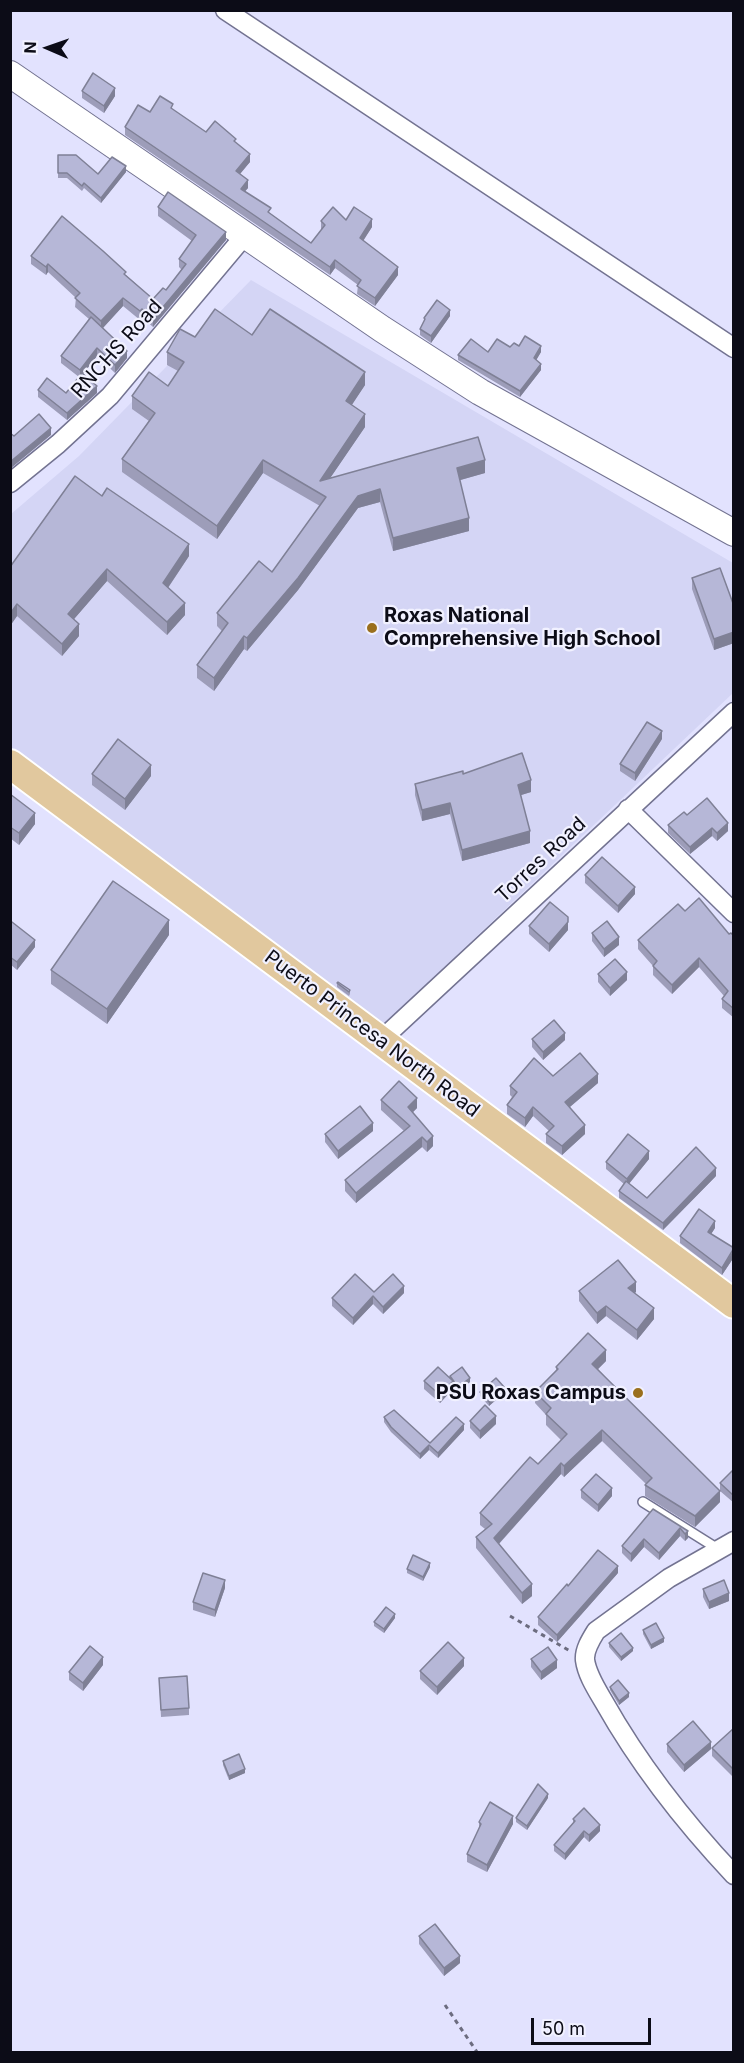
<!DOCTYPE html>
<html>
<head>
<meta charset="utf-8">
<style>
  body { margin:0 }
  #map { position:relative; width:744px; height:2063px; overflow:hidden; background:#e2e2fe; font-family:Inter,sans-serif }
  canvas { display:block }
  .frame { position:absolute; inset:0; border:12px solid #0c0c17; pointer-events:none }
  .north { position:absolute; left:18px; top:18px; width:60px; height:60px; -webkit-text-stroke:4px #f1f1ff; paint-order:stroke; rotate:272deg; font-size:16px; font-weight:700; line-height:24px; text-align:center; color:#0c0c17 }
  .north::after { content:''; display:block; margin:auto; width:21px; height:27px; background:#0c0c17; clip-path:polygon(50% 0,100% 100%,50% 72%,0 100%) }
  .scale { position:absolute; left:531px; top:2018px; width:120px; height:27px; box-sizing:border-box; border:3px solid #0c0c17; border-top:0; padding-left:8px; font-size:18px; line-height:21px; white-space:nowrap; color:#0c0c17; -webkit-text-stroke:4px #f1f1ff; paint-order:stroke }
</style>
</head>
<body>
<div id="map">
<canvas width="744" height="2063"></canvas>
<div class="frame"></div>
<div class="north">N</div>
<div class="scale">50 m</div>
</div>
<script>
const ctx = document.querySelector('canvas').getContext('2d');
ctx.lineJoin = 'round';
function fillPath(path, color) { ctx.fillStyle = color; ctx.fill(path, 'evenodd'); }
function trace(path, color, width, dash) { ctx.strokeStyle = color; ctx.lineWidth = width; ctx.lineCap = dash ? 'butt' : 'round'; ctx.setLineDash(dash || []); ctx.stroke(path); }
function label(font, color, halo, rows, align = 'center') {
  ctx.font = font + ' Inter,sans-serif'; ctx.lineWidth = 4.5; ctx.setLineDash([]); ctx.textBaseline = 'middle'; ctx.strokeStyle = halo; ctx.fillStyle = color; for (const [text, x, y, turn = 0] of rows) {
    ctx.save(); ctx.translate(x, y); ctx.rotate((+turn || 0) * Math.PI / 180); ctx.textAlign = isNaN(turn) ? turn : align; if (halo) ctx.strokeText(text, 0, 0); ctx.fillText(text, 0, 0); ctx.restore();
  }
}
fillPath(new Path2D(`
  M251 280 733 563V693L381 1027 127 833 11 749V514L79 456Z`), '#d4d5f5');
const lane = new Path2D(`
  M643 1502 718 1549`);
const street = new Path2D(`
  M225 10 734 348
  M10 483 58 444 110 396 246 234
  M628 809 734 913
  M380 1041 734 712
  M734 1541 669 1578 596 1631C591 1639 584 1650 585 1660 587 1675 597 1690 604 1702 639 1764 685 1823 734 1875`);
const secondary = new Path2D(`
  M10 74 382 329 480 392 734 533`);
const primary = new Path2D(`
  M10 764 734 1304`);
trace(lane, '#737391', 12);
trace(street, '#737391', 21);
trace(secondary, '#737391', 28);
trace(primary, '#fff', 32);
trace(new Path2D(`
  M510 1616 570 1651
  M445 2005 477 2052`), '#6c6c7f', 3, [4.5, 4.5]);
trace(lane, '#fff', 9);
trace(street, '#fff', 18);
trace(secondary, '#fff', 26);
trace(primary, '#e1c89e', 28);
fillPath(new Path2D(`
  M82 91 115 96 104 113 82 98Z
  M173 110 206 132 236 143 250 162 239 174 248 188 245 191 271 214 311 243 322 230 321 229V221L346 220 372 227 363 240 398 275 375 306 357 294 358 285 335 268 330 275 125 135V127L150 112Z
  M58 155 98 174 126 172 101 203 84 188 82 191 67 178H58Z
  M158 207 226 240 153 327 142 317 140 320 123 306 103 328 127 358 115 373 97 356 83 373 97 393 67 420 38 397V390L66 393 79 377 61 363V356L89 319 75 307 76 298 48 272 46 275 31 264V256L126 275 153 299 166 290 182 270 179 267V259L192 241 158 216Z
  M450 316 431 343 420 335V329L424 322V318Z
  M252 335 365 385 351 405 365 427 330 478 485 473 460 480 469 531 393 551 380 502 358 508 298 590 247 651 244 649 214 691 197 678V665L222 631 217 626V613L272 572 320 506 263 473 217 539 122 472V459L149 421 132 409V396L168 386 178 371 167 365V352L195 337Z
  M519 346 541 352 536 360 541 370 520 397 458 360V355L488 352Z
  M102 496 189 556 168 588 185 615 167 635 107 581 74 619 79 636 62 656 17 616 10 626V567Z
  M692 578 734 606V643L714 650 692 589Z
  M662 739 635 781 620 771V764Z
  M92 774 151 776 125 810 92 785Z
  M463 774 531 792 521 795 530 843 462 861 450 814 422 821 415 795V784Z
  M10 794 35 824 19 845 10 838Z
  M687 815 728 831 717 841 712 836 690 854 668 833V825Z
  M585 875 635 894 618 913 585 883Z
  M685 911 734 936V1018L722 1008V999L724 996 699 967 672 994 653 975V966L638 949V940Z
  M10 924 35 947 17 970 10 964Z
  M529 926 568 930 549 952 529 934Z
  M592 933 619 945 604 957 592 941Z
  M169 935 107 1024 51 984V970Z
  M598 974 627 980 610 996 598 982Z
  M337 983 350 990V994L349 996 337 987Z
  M532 1039 565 1040 543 1060 532 1047Z
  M553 1076 598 1083 570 1107 585 1134 562 1155 546 1143V1134L549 1131 533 1116 525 1127 507 1114V1105L512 1097 510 1095V1086Z
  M381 1100 417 1108 413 1112 433 1146 427 1152 422 1147 356 1203 345 1191V1180L404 1131 381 1110Z
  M373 1131 338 1159 325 1142V1134Z
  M649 1159 629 1184 647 1198 716 1176 663 1230 619 1198V1191L624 1184 606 1169V1162Z
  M715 1228 711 1234 734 1248V1257L722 1275 680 1243V1236Z
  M579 1291 636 1292 634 1293 654 1319 637 1340 606 1316 597 1324 579 1301Z
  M374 1292 404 1293 383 1314 373 1304 353 1325 332 1306V1298Z
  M606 1361 598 1369 720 1502 695 1527 645 1496V1485L646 1484 602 1441 564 1477 561 1474 499 1544 532 1596 522 1604 476 1548V1537L485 1529 480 1525V1513L538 1464 561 1440 546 1425V1415L535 1403V1392L556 1370V1367Z
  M450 1376 470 1382 458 1391 453 1384V1389L440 1403 424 1389V1381L450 1379Z
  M480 1392H505L489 1406 480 1396Z
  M384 1417 430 1443 464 1430 438 1458 429 1450 420 1459 391 1432 384 1422Z
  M470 1421 496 1424 480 1439 470 1428Z
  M734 1469V1503L720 1491V1483Z
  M581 1490 612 1496 598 1512 581 1498Z
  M653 1509 688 1531V1538L685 1541 680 1536 659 1560 644 1547 631 1562 622 1553V1546Z
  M430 1567 423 1581 407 1573V1569Z
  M618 1573 557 1642 538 1625V1617Z
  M225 1588 215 1617 193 1610V1602Z
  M703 1589 729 1601 709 1609 703 1597Z
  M395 1618 384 1633 374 1626V1622Z
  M643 1630 664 1642 651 1649 643 1634Z
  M609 1643 633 1651 621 1661 609 1647Z
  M531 1659 557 1668 541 1680 531 1667Z
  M103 1665 83 1691 69 1680V1672Z
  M464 1666 437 1695 420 1679V1671Z
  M159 1678 189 1708V1715L161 1717Z
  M610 1687 629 1697 619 1705 610 1690Z
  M734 1728V1778L712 1756V1748Z
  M667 1744 711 1749 684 1772 667 1752Z
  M223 1761 245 1773 229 1780 223 1765Z
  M548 1798 527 1830 516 1822V1818Z
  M573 1819 600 1831 589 1842 584 1837 565 1860 554 1851V1845L573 1823Z
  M479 1822 513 1824 487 1872 467 1862V1854L479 1830Z
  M419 1936 460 1963 444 1976 419 1944Z`), '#9d9db9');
fillPath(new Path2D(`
  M115 88V96L104 113V106Z
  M250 154V162L236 179V171Z
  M126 166V172L101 203V198Z
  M248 180V188L241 196V189Z
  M372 219V227L360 246V238Z
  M226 232V240L153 327V319Z
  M335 260V268L330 275V267Z
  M48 264V272L46 275V267Z
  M398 267V275L375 306V298Z
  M123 298V306L101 330V321Z
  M142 309V317L140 320V311Z
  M450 310V316L431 343V336Z
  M541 346V352L534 364V358Z
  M97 348V356L80 378V370Z
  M127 351V358L115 373V365Z
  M541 364V370L520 397V391Z
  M365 372V385L346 414V401Z
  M97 386V393L67 420V413Z
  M365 414V427L320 493V481Z
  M51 428V435L10 469V462Z
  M263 460V473L217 539V526Z
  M485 460V473L457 481V468Z
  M380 489V502L358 508 298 590 247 651V638L358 496Z
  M469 518V531L393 551V538Z
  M189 544V556L163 595V583Z
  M107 569V581L68 626V614Z
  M185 603V615L167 635V622Z
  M17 604V616L10 626V614Z
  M79 624V636L62 656V644Z
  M734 632V643L714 650V639Z
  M244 636V649L214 691V678Z
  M662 731V739L635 781V773Z
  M151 765V776L125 810V799Z
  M531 780V792L518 796V785Z
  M450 803V814L422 821V810Z
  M35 813V824L19 845V833Z
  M728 823V831L717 841V833Z
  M712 828V836L690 854V847Z
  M530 831V843L462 861V850Z
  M635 887V894L618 913V906Z
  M169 920V935L107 1024V1009Z
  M568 922V930L549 952V944Z
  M619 937V945L604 957V949Z
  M35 940V947L17 970V962Z
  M699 958V967L672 994V985Z
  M627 972V980L610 996V988Z
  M565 1033V1040L543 1060V1052Z
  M598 1074V1083L565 1111V1102Z
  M417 1098V1108L408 1117V1107Z
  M533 1107V1116L525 1127V1118Z
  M373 1123V1131L338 1159V1151Z
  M585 1125V1134L562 1155V1146Z
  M433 1136V1146L427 1152V1142Z
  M422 1137V1147L356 1203V1193Z
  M649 1151V1159L627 1186V1179Z
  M716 1168V1176L663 1230V1223Z
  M715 1221V1228L708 1239V1232Z
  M734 1250V1257L722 1275V1268Z
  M636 1282V1292L628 1299V1288Z
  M404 1286V1293L383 1314V1307Z
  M373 1296V1304L353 1325V1318Z
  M606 1306V1316L597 1324V1313Z
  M654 1308V1319L637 1340V1330Z
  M606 1350V1361L592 1375V1364Z
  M470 1378V1382L458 1391V1387Z
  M453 1381V1389L440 1403V1395Z
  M505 1388V1392L489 1406V1402Z
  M496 1416V1424L480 1439V1431Z
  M464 1424V1430L438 1458V1453Z
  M602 1430V1441L564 1477V1466Z
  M429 1445V1450L420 1459V1454Z
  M561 1463V1474L494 1549V1538Z
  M612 1488V1496L598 1512V1505Z
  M720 1491V1502L695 1527V1516Z
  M680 1528V1536L659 1560V1553Z
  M688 1531V1538L685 1541V1534Z
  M644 1539V1547L631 1562V1554Z
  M430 1563V1567L423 1581V1577Z
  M618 1566V1573L557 1642V1635Z
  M225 1580V1588L215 1617V1610Z
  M532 1584V1596L522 1604V1593Z
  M729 1593V1601L709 1609V1602Z
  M395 1614V1618L384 1633V1629Z
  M664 1638V1642L651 1649V1645Z
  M633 1648V1651L621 1661V1657Z
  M103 1657V1665L83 1691V1683Z
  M464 1658V1666L437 1695V1687Z
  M557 1660V1668L541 1680V1672Z
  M629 1693V1697L619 1705V1701Z
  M711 1742V1749L684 1772V1765Z
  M245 1769V1773L229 1780V1776Z
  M548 1794V1798L527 1830V1826Z
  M513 1816V1824L487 1872V1865Z
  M600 1825V1831L589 1842V1835Z
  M584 1831V1837L565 1860V1854Z
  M460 1956V1963L444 1976V1968Z`), '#7f8096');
const building = new Path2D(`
  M93 73 115 88 104 106 82 91Z
  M160 96 173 104 171 108 206 132 215 121 236 139 234 141 250 154 236 171 248 180 241 189 271 208 268 212 311 243 325 225 321 221 333 207 346 220 354 207 372 219 360 238 398 267 375 298 357 286 361 280 335 260 330 267 125 127 138 105 150 112Z
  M58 155H76L98 174 112 157 126 166 101 198 84 183 82 186 67 173H58Z
  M168 192 226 232 153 319 142 309 140 311 123 298 101 321 75 298 80 293 48 264 46 267 31 256 62 216 103 251 126 272 124 274 153 299 163 288 166 290 186 264 179 259 196 235 158 207Z
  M437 300 450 310 431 336 420 329 425 319 424 318Z
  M215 309 252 335 270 309 365 372 346 401 365 414 320 481 478 437 485 460 457 468 469 518 393 538 380 489 358 496 298 578 247 638 244 636 214 678 197 665 228 623 217 613 259 561 272 572 326 497 263 460 217 526 122 459 155 413 132 396 149 372 168 386 184 362 167 352 180 329 195 337Z
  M91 317 127 351 115 365 97 348 80 370 61 356Z
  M525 336 541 346 534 358 541 364 520 391 458 355 471 339 488 352 497 339 510 347 514 343 519 346Z
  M82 373 97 386 67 413 38 390 47 378 66 393Z
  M39 414 51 428 10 462V433L14 436Z
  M75 476 102 496 107 488 189 544 163 583 185 603 167 622 107 569 68 614 79 624 62 644 17 604 10 614V567Z
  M720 568 734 606V632L714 639 692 578Z
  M647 722 662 731 635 773 620 764Z
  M118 739 151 765 125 799 92 774Z
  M522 753 531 780 518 785 530 831 462 850 450 803 422 810 415 784 463 771V774Z
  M10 794 35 813 19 833 10 827Z
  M707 798 728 823 717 833 712 828 690 847 668 825 684 812 687 815Z
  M602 857 635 887 618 906 585 875Z
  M113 881 169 920 107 1009 51 970Z
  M699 898 729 934 731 933 734 936V1009L722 999 728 991 699 958 672 985 653 966 657 961 638 940 678 904 685 911Z
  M550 902 568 917V922L549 944 529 926Z
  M607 921 619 937 604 949 592 933Z
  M12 922 35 940 17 962 10 957V924Z
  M615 959 627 972 610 988 598 974Z
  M338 982 350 990 349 992 337 983Z
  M554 1020 565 1033 543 1052 532 1039Z
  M580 1053 598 1074 565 1102 585 1125 562 1146 546 1134 554 1126 533 1107 525 1118 507 1105 517 1092 510 1086 534 1058 553 1076Z
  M399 1081 417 1098 408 1107 433 1136 427 1142 422 1137 356 1193 345 1180 410 1126 381 1100Z
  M360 1106 373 1123 338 1151 325 1134Z
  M628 1134 649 1151 627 1179 606 1162Z
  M696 1147 716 1168 663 1223 619 1191 626 1181 647 1198Z
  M699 1209 715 1221 708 1232 734 1248 722 1268 680 1236Z
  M618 1260 636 1282 628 1288 654 1308 637 1330 606 1306 597 1313 579 1291Z
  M355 1274 374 1292 393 1274 404 1286 383 1307 373 1296 353 1318 332 1298Z
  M588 1333 606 1350 592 1364 720 1491 695 1516 645 1485 652 1478 602 1430 564 1466 561 1463 494 1538 532 1584 522 1593 476 1537 492 1524 480 1513 530 1457 538 1464 567 1434 546 1414 551 1408 535 1392 558 1369 556 1367Z
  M438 1367 453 1381 440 1395 424 1381Z
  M462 1367 470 1378 458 1387 450 1376Z
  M496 1378 505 1388 489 1402 480 1392Z
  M485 1405 496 1416 480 1431 470 1421Z
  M394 1410 430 1443 456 1417 464 1424 438 1453 429 1445 420 1454 391 1427 384 1417Z
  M734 1469V1496L720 1483Z
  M596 1474 612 1488 598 1505 581 1490Z
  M653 1509 688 1531 685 1534 680 1528 659 1553 644 1539 631 1554 622 1546Z
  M598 1550 618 1566 557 1635 538 1617 567 1584 568 1586Z
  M413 1555 430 1563 423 1577 407 1569Z
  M203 1573 225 1580 215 1610 193 1602Z
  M724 1580 729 1593 709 1602 703 1589Z
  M386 1607 395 1614 384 1629 374 1622Z
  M656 1623 664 1638 651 1645 643 1630Z
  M621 1633 633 1648 621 1657 609 1643Z
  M448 1642 464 1658 437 1687 420 1671Z
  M90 1646 103 1657 83 1683 69 1672Z
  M548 1647 557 1660 541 1672 531 1659Z
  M187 1676 189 1708 161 1710 159 1678Z
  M618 1680 629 1693 619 1701 610 1687Z
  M693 1721 711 1742 684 1765 667 1744Z
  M734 1728V1770L712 1748Z
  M239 1754 245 1769 229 1776 223 1761Z
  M538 1784 548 1794 527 1826 516 1818Z
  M490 1802 513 1816 487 1865 467 1854 481 1824 479 1822Z
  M584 1808 600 1825 589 1835 584 1831 565 1854 554 1845 575 1821 573 1819Z
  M435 1924 460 1956 444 1968 419 1936Z`);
fillPath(building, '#b6b7d7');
trace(building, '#7f8096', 1.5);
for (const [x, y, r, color] of [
  [372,628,6,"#9a6f1d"],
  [638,1393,6,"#9a6f1d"]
]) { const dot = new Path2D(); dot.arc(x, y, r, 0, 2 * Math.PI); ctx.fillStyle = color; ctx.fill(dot); trace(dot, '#f1f1ff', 2); }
label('20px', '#0c0c17', '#f1f1ff', [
  ["RNCHS Road",117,349,-48],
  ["Torres Road",541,860,-43],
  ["Puerto Princesa North Road",372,1034,37]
]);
label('bold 20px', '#0c0c17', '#f1f1ff', [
  ["Roxas National",384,616],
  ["Comprehensive High School",384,639],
  ["PSU Roxas Campus",626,1393,"right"]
], 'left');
</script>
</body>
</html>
